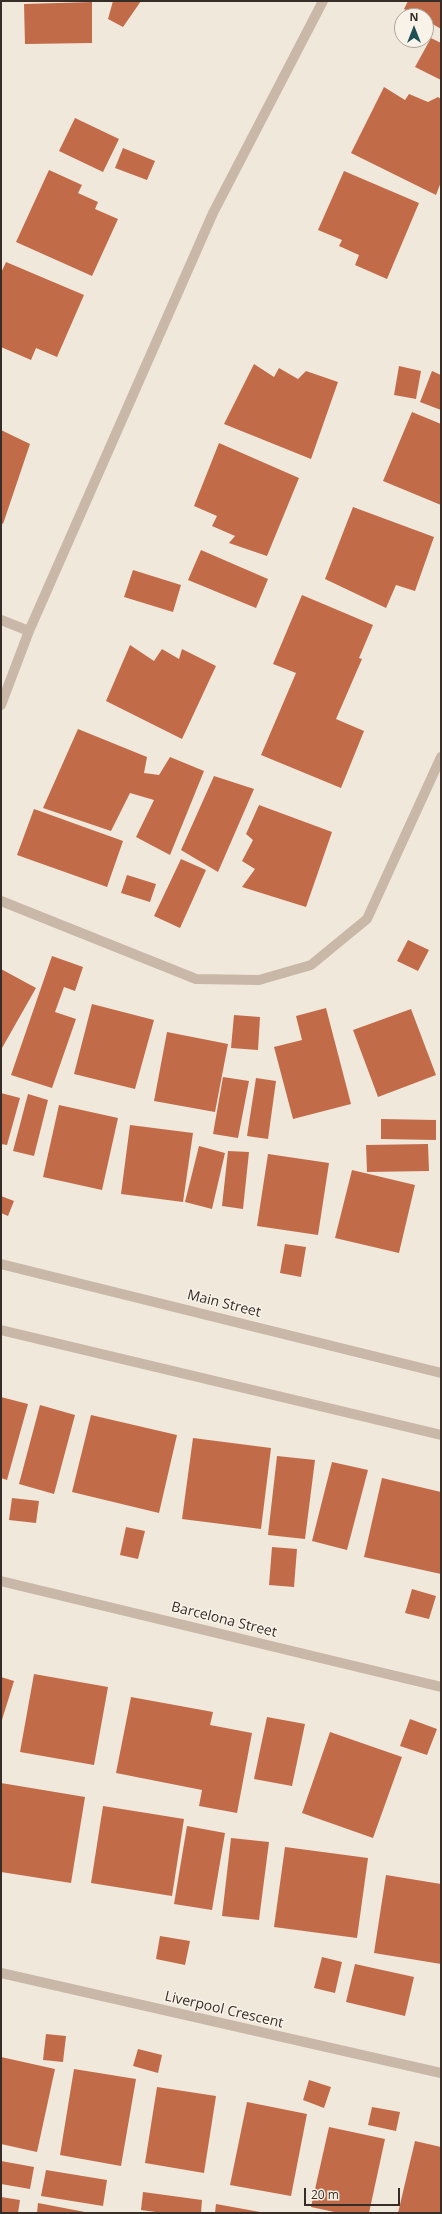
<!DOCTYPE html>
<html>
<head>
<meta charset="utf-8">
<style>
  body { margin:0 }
  #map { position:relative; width:442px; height:2214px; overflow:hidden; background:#f1e8dc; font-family:"Open Sans",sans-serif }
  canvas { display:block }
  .frame { position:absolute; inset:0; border:2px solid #362d28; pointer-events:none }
  .north { position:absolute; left:394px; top:8px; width:40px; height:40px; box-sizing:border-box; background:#f9f2e8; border:1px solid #aba39b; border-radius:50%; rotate:0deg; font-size:11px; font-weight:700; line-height:16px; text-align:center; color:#362d28 }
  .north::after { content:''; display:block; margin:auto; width:14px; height:18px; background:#1f5156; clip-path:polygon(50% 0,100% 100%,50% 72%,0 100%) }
  .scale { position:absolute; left:304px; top:2188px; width:96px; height:18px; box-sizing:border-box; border:2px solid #362d28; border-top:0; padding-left:5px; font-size:12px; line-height:14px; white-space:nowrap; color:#362d28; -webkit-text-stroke:3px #f9f2e8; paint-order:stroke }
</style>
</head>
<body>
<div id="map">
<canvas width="442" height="2214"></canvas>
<div class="frame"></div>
<div class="north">N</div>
<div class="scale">20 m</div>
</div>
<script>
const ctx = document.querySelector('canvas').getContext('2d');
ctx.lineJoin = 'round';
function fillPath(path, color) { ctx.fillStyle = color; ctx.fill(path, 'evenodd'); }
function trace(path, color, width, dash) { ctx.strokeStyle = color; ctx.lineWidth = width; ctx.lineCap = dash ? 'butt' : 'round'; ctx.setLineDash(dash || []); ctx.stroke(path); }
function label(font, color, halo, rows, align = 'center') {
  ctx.font = font + ' "Open Sans",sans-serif'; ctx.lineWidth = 3; ctx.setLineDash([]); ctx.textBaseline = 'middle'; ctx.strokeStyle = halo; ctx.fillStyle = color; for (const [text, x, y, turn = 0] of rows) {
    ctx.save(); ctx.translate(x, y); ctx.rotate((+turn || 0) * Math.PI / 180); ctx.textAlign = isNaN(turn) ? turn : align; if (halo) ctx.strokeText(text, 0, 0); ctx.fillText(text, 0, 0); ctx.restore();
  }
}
fillPath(new Path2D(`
  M113 1H141L123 27 108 19Z
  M408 1H441V29L426 20V16H418L404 9Z
  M92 2V43L25 44 24 4Z
  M431 38 441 43V80L415 67Z
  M384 87 405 100 409 94 428 102 438 97 441 99V182L436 195 351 153Z
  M75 118 119 139 103 172 59 151Z
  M123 148 155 161 147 180 115 168Z
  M49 170 82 185 78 193 98 202 95 209 118 219 92 276 16 242Z
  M344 171 419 203 387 279 355 265 359 255 339 246 342 240 318 230Z
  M6 262 84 295 57 357 36 348 31 360 1 347V273Z
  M254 364 274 377 279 368 298 379 306 371 338 382 311 459 224 424Z
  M399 366 421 371 416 399 394 395Z
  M432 371 441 375V410L420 402Z
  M412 412 441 424V505L383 481Z
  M1 430 30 444 3 524 1 523Z
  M219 443 299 478 267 556 229 543 235 536 212 526 217 516 194 506Z
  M353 507 434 537 415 591 396 585 386 608 325 579Z
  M201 550 268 579 256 608 188 580Z
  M133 570 181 585 173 612 124 597Z
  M302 595 373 625 359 658 362 659 336 719 364 731 341 788 261 755 296 673 273 664Z
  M130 645 154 661 162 649 179 659 182 649 216 666 182 739 106 701Z
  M78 729 147 757 144 773 159 775 170 757 204 771 170 855 136 837 154 800 130 793 111 831 43 808Z
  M214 776 254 789 218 872 181 850Z
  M259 805 332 832 306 907 242 887 255 869 242 861 253 840 246 834Z
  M34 809 123 841 107 887 17 855Z
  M181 859 206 870 180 928 154 916Z
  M127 875 156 884 150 902 121 893Z
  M408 940 429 950 418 971 397 961Z
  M52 956 83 967 75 991 64 987 55 1012 76 1019 52 1088 11 1075Z
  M1 969 36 988 2 1048 1 1047Z
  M92 1004 154 1020 135 1089 74 1074Z
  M326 1008 351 1104 293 1119 274 1047 302 1040 296 1016Z
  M411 1009 436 1075 378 1097 353 1030Z
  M234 1015 260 1017 258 1050 231 1048Z
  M167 1032 228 1044 215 1112 154 1101Z
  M223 1077 249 1081 238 1138 213 1134Z
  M256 1078 276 1081 268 1139 247 1136Z
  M1 1093 20 1098 7 1145 1 1144Z
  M28 1094 48 1100 34 1156 13 1151Z
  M59 1105 118 1118 102 1190 43 1177Z
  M381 1119 436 1120V1140L381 1139Z
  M130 1125 193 1133 183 1202 121 1194Z
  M428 1144 429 1171 367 1172 366 1145Z
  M199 1146 225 1153 212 1209 185 1202Z
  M228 1151 249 1152 243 1209 222 1206Z
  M268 1154 329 1163 318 1235 257 1226Z
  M352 1170 415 1185 399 1253 335 1238Z
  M1 1196 14 1201 8 1216 1 1213Z
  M285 1244 306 1247 301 1277 280 1273Z
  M1 1397 28 1404 7 1480 1 1478Z
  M40 1405 75 1415 54 1494 19 1484Z
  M91 1415 177 1435 159 1513 72 1492Z
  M193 1438 271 1448 261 1529 182 1519Z
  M277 1456 315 1460 305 1539 268 1535Z
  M332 1462 368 1470 347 1550 312 1541Z
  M382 1478 441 1492V1574L364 1557Z
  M12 1498 39 1501 36 1523 9 1520Z
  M126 1527 145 1531 138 1559 120 1555Z
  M272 1547 297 1549 294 1587 269 1585Z
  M412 1589 436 1596 429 1619 405 1613Z
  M34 1674 108 1687 94 1765 20 1752Z
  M1 1677 14 1681 1 1723Z
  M131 1697 213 1712 210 1725 252 1733 237 1813 199 1806 202 1790 116 1773Z
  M267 1717 305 1724 292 1786 254 1779Z
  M410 1719 437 1729 427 1755 400 1746Z
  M330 1732 402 1757 373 1838 302 1813Z
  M1 1783 85 1797 71 1883 1 1872Z
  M103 1806 184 1819 172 1896 91 1883Z
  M187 1826 225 1833 212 1910 174 1904Z
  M231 1838 269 1842 259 1920 222 1916Z
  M285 1847 368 1858 357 1938 274 1927Z
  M386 1875 441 1884V1964L374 1953Z
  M160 1936 190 1941 185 1965 156 1959Z
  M322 1957 342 1962 335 1993 314 1988Z
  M355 1964 414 1977 405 2016 346 2002Z
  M46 2034 66 2036 63 2062 43 2060Z
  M138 2049 162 2055 158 2073 133 2066Z
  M1 2057 55 2069 37 2152 1 2144Z
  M74 2069 136 2079 121 2166 60 2155Z
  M309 2080 331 2087 324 2108 303 2100Z
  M157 2087 216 2096 204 2173 145 2163Z
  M247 2102 307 2114 291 2196 230 2185Z
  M372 2107 400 2112 396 2131 368 2125Z
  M329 2127 385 2139 369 2213H339L311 2207Z
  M415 2141 441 2147V2213H398Z
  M1 2161 34 2167 30 2189 1 2184Z
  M46 2170 107 2180 103 2206 41 2196Z
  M143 2192 202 2200 201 2213H163L141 2210Z
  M1 2197 20 2200 18 2213H1Z
  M38 2203 85 2212V2213H37Z
  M216 2204 260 2212V2213H215Z`), '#c26b49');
trace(new Path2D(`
  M1 620 29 631
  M1 705 29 631 213 213 323 1
  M1 901 196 979 259 980 311 965 367 919 441 757
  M1 1264 441 1373
  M1 1330 441 1435
  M1 1581 441 1687
  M1 1973 441 2073`), '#c9b8a8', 10);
label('14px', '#362d28', '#f9f2e8', [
  ["Main Street",224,1304,14],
  ["Barcelona Street",224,1620,14],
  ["Liverpool Crescent",224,2010,13]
]);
</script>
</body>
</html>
